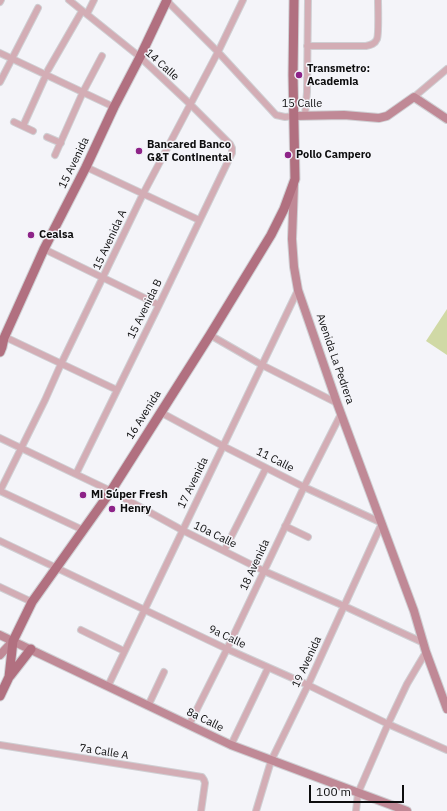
<!DOCTYPE html>
<html>
<head>
<meta charset="utf-8">
<style>
  body { margin:0 }
  #map { position:relative; width:447px; height:811px; overflow:hidden; background:#f4f4f9; font-family:"IBM Plex Sans",sans-serif }
  canvas { display:block }
  .scale { position:absolute; left:309px; top:785px; width:95px; height:18px; box-sizing:border-box; border:2px solid #0d0d0e; border-top:0; padding-left:5px; font-size:12px; line-height:14px; white-space:nowrap; color:#0d0d0e; -webkit-text-stroke:3px #f4f4f9; paint-order:stroke }
</style>
</head>
<body>
<div id="map">
<canvas width="447" height="811"></canvas>
<div class="scale">100 m</div>
</div>
<script>
const ctx = document.querySelector('canvas').getContext('2d');
ctx.lineJoin = 'round';
function fillPath(path, color) { ctx.fillStyle = color; ctx.fill(path, 'evenodd'); }
function trace(path, color, width, dash) { ctx.strokeStyle = color; ctx.lineWidth = width; ctx.lineCap = dash ? 'butt' : 'round'; ctx.setLineDash(dash || []); ctx.stroke(path); }
function label(font, color, halo, rows, align = 'center') {
  ctx.font = font + ' "IBM Plex Sans",sans-serif'; ctx.lineWidth = 3; ctx.setLineDash([]); ctx.textBaseline = 'middle'; ctx.strokeStyle = halo; ctx.fillStyle = color; for (const [text, x, y, turn = 0] of rows) {
    ctx.save(); ctx.translate(x, y); ctx.rotate((+turn || 0) * Math.PI / 180); ctx.textAlign = isNaN(turn) ? turn : align; if (halo) ctx.strokeText(text, 0, 0); ctx.fillText(text, 0, 0); ctx.restore();
  }
}
fillPath(new Path2D(`
  M447 309V355L426 341Z`), '#d0d9a5');
const street = new Path2D(`
  M69 0 140 57 190 104 230 144 232 148V153L159 305 76 474
  M166 0 218 52 276 115 285 117 294 116
  M0 2 1 0
  M87 14 94 0
  M307 46H366C371 45 375 44 377 39 379 34 378 7 378 0
  M0 53 114 107
  M48 70 82 11
  M0 82 38 8
  M414 97 447 69
  M305 115 307 92 308 0
  M14 122 33 131
  M23 126 46 75
  M47 137 61 143
  M55 155 83 92 102 56
  M86 167 199 220
  M44 249 159 305
  M210 335 262 365 337 403
  M5 337 117 390
  M160 412 223 446 304 487 382 523 308 685 271 761 256 811
  M0 438 111 491 182 530 264 571 344 606 424 643
  M0 491 45 400 61 364 143 194 218 52 243 0
  M0 491 83 530
  M285 526 308 537
  M0 541 227 649 308 685 388 724 447 750
  M224 551 266 468
  M0 587 32 602
  M81 630 124 651
  M108 686 262 365 298 290
  M148 706 164 672
  M189 725 227 649 304 487 341 414
  M0 745 202 777 204 780 205 783 201 811
  M231 745 268 668
  M356 811 358 793 388 724 407 684 426 652`);
const secondary = new Path2D(`
  M294 116 344 115 379 118 387 116 414 97 447 119
  M294 184 292 239 294 267 298 290 337 403 414 611 426 652 447 709
  M0 635 231 745 407 811
  M0 655 13 641`);
const primary = new Path2D(`
  M0 352 2 347 4 338 44 249 86 167 114 107 140 57 167 0
  M10 676 31 649
  M0 696 9 677 13 641 32 602 111 491 210 335 271 235 284 209 295 179 293 75 294 0`);
trace(street, '#cfcfd3', 8);
trace(secondary, '#cfcfd3', 10);
trace(primary, '#cfcfd3', 11);
trace(street, '#d3adb5', 6);
trace(secondary, '#c08996', 8);
trace(primary, '#b17080', 9);
for (const [x, y, r, color] of [
  [299,75,4,"#8d2388"],
  [139,151,4,"#8d2388"],
  [288,155,4,"#8d2388"],
  [31,235,4,"#8d2388"],
  [83,495,4,"#8d2388"],
  [112,509,4,"#8d2388"]
]) { const dot = new Path2D(); dot.arc(x, y, r, 0, 2 * Math.PI); ctx.fillStyle = color; ctx.fill(dot); trace(dot, '#f4f4f9', 1.5); }
label('11px', '#0d0d0e', '#f4f4f9', [
  ["14 Calle",162,65,42],
  ["15 Calle",302,104],
  ["15 Avenida",74,163,-64],
  ["15 Avenida A",110,240,-65],
  ["15 Avenida B",145,309,-64],
  ["Avenida La Pedrera",335,359,71],
  ["16 Avenida",144,415,-58],
  ["11 Calle",275,460,27],
  ["17 Avenida",193,483,-64],
  ["10a Calle",215,535,26],
  ["18 Avenida",255,565,-65],
  ["9a Calle",227,637,25],
  ["19 Avenida",307,662,-65],
  ["8a Calle",205,720,26],
  ["7a Calle A",104,752,9]
]);
label('bold 11px', '#0d0d0e', '#f4f4f9', [
  ["Transmetro:",307,69],
  ["Academia",307,82],
  ["Bancared Banco",147,145],
  ["G&T Continental",147,158],
  ["Pollo Campero",296,155],
  ["Cealsa",39,235],
  ["Mi Súper Fresh",91,495],
  ["Henry",120,509]
], 'left');
</script>
</body>
</html>
